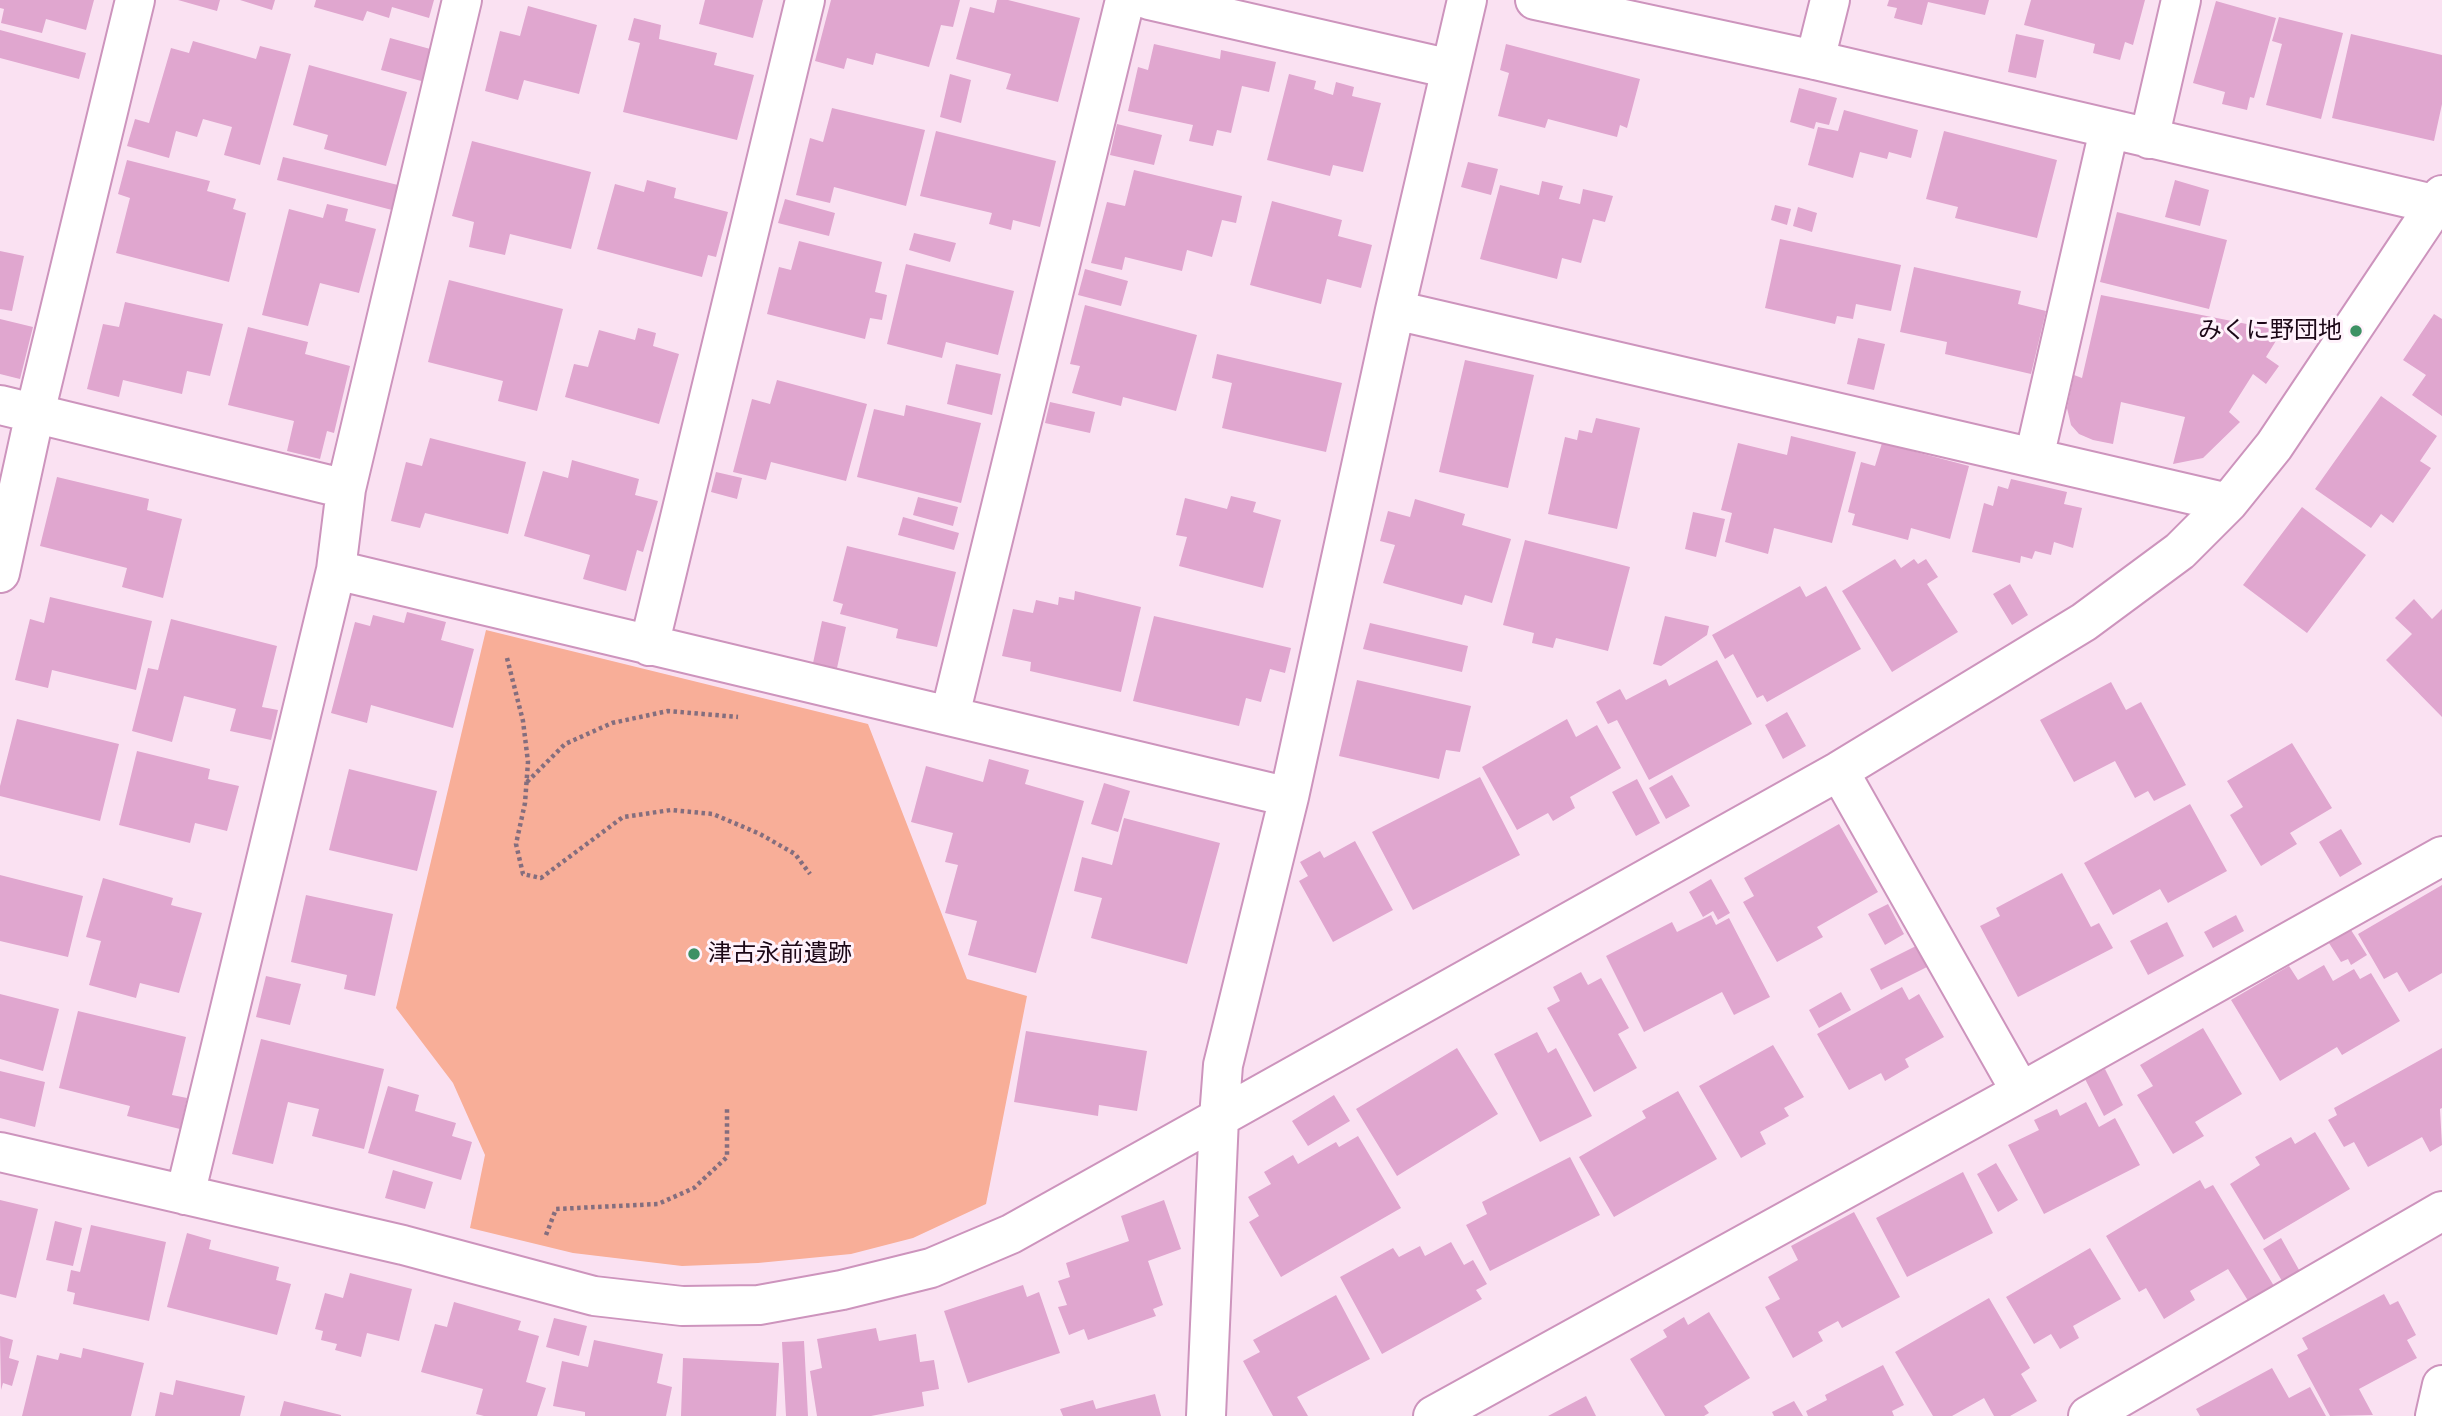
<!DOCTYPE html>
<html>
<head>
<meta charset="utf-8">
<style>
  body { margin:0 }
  canvas { display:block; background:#fae1f2 }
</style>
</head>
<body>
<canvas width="2442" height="1416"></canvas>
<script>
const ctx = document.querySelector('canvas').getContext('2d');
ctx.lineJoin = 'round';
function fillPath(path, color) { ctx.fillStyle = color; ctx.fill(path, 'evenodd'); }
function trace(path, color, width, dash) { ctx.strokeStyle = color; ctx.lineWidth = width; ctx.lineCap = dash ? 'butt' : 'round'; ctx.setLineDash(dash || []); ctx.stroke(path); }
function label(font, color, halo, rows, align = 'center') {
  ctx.font = font + ' "Crimson Pro","Noto Sans JP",serif'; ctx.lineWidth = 6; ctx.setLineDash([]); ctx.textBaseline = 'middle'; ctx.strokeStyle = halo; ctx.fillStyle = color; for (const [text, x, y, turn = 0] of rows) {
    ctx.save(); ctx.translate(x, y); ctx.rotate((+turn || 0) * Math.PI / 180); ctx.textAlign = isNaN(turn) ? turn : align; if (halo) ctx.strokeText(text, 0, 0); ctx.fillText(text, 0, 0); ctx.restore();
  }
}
fillPath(new Path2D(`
  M486 630 868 724 967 979 1027 996 986 1204 913 1238 851 1254 758 1263 682 1266 573 1253 470 1228 485 1155 453 1083 396 1008Z`), '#f8ae98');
fillPath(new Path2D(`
  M0 0H94L86 30 46 19 42 33 1 23 4 9 0 8Z
  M178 0H220L217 11Z
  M240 0H275L272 10Z
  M316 0H434L429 18 392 7 389 18 367 11 363 21 314 7Z
  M705 0H763L753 38 699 24Z
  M831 0H960L953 27 941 25 929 67 876 53 873 65 847 58 844 69 815 61Z
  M997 0H1008L1080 18 1058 102 1006 89 1011 74 956 59 970 7 994 13Z
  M1889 0H1989L1985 15 1928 2 1922 25 1894 18 1897 8 1887 6Z
  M2031 0H2145L2133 45 2125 42 2120 60 2093 53 2095 44 2024 25Z
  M2216 1 2276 18 2254 98 2250 97 2247 110 2222 104 2225 92 2193 83Z
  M528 6 597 25 579 94 524 80 518 100 485 91 500 31 520 36Z
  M2279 17 2343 33 2321 119 2266 105 2282 44 2272 41Z
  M634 18 661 25 659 39 717 53 714 65 754 75 737 140 623 112 640 43 628 40Z
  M0 30 86 53 79 79 0 58Z
  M2016 34 2044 40 2036 78 2008 72Z
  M2351 34 2442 55V104L2434 141 2332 118Z
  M390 38 434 50 425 82 381 70Z
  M193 41 256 59 260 46 291 54 260 165 224 155 232 127 203 119 197 137 176 131 169 158 127 146 135 119 149 123 171 48 189 53Z
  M1154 44 1220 59 1221 50 1276 62 1269 92 1242 86 1231 133 1217 130 1213 146 1189 141 1193 125 1128 111 1138 67 1148 70Z
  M1506 44 1640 79 1627 128 1620 125 1617 137 1548 119 1545 128 1498 116 1509 73 1500 70Z
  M309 65 407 92 386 166 324 149 328 135 293 125Z
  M950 74 971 80 961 123 940 117Z
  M1289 74 1316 81 1314 89 1333 95 1336 82 1354 87 1352 96 1381 103 1363 172 1333 165 1330 176 1267 160Z
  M1799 88 1837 98 1829 125 1816 122 1814 129 1790 122Z
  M832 108 925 130 906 206 834 187 830 203 796 195 810 138 823 142Z
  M1844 110 1918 130 1911 158 1889 152 1887 159 1860 152 1853 178 1808 165 1818 127 1838 131Z
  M1117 124 1162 135 1154 165 1110 155Z
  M936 131 1056 161 1040 227 1013 220 1011 230 989 224 992 213 920 196Z
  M1944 131 2057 160 2037 238 1955 218 1958 207 1926 199Z
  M472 141 591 172 571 249 510 234 505 255 469 247 474 222 452 216Z
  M283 157 398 185 392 210 277 180Z
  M127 160 210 181 207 191 236 199 233 209 246 213 229 282 116 253 130 198 118 194Z
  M1468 162 1498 169 1491 195 1461 187Z
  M1134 170 1242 196 1236 223 1222 220 1212 257 1187 250 1182 271 1125 257 1122 270 1091 263 1107 202 1125 206Z
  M647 180 676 188 674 198 728 212 716 257 708 255 702 277 597 249 615 184 644 192Z
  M2175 180 2209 190 2200 226 2165 217Z
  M1542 181 1563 186 1559 199 1580 204 1583 189 1613 196 1605 222 1593 219 1581 263 1562 258 1557 279 1480 259 1500 185 1539 195Z
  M785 199 835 213 829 236 778 223Z
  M1272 201 1342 220 1338 236 1372 245 1361 288 1327 279 1321 304 1250 285Z
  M327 204 348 209 345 221 376 229 359 293 320 283 308 326 262 315 289 209 323 218Z
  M1775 205 1791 209 1787 225 1771 220Z
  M1798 207 1817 213 1812 232 1793 226Z
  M2117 212 2227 240 2209 309 2100 282Z
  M914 233 956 243 950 262 909 250Z
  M1780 239 1901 265 1891 311 1856 304 1853 319 1837 316 1835 324 1765 308Z
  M799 241 882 262 875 292 887 295 882 320 870 318 865 339 767 314 779 267 791 270Z
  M0 251 24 256 12 311 0 309Z
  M906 264 1014 291 998 355 946 342 942 358 887 344Z
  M1914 267 2021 291 2018 304 2046 311 2031 374 1945 354 1947 342 1900 332Z
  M1085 269 1128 281 1121 306 1078 295Z
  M449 280 563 309 537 411 498 401 503 381 428 362Z
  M2101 295 2282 331 2266 357 2279 366 2266 384 2253 374 2229 412 2240 422 2203 458 2173 464 2185 417 2121 402 2113 444 2093 440 2079 434 2071 425 2067 408 2074 375 2082 378Z
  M125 302 223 324 210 376 187 371 182 394 123 380 119 397 87 389 103 324 119 327Z
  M1085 305 1197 335 1176 411 1123 397 1121 406 1072 393 1080 366 1070 364Z
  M2434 314 2442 319V416L2412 395 2426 375 2403 360Z
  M0 319 33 327 20 379 0 374Z
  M248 327 308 342 305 354 350 366 334 433 327 431 320 459 287 451 294 421 228 405Z
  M638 328 656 333 653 346 679 354 659 424 565 397 574 364 588 367 599 330 635 340Z
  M1858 338 1885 344 1874 390 1847 384Z
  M1217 354 1342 383 1326 452 1222 428 1232 383 1212 378Z
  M1465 360 1534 375 1508 488 1439 472Z
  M956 364 1001 374 992 415 947 404Z
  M777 380 867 404 846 481 771 462 766 480 733 472 752 399 770 404Z
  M2381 396 2437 436 2420 461 2431 468 2393 523 2381 514 2371 528 2315 489Z
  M1050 402 1095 412 1090 433 1045 423Z
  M906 405 981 423 961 503 857 477 874 409 904 416Z
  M1596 418 1640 428 1617 529 1548 514 1565 437 1577 440 1579 430 1592 433Z
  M1791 436 1856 452 1832 543 1774 528 1768 554 1725 542 1732 513 1721 510 1738 443 1787 455Z
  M430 438 526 462 508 534 425 513 420 528 391 521 406 462 422 466Z
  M1882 443 1969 466 1950 539 1911 528 1908 540 1852 525 1855 514 1848 512 1861 462 1875 466Z
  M572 460 639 479 635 495 658 501 643 552 637 550 626 591 583 579 590 555 524 536 543 471 568 478Z
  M716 472 742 478 737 499 711 492Z
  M57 477 149 499 147 510 182 519 163 598 122 587 127 568 40 546Z
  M2011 479 2067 492 2064 504 2082 508 2073 548 2054 542 2051 555 2035 551 2032 559 2021 556 2020 563 1972 552 1984 503 1993 506 1998 486 2008 489Z
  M1231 496 1256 502 1253 512 1281 520 1263 588 1179 566 1187 537 1176 535 1185 498 1227 509Z
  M918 497 958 507 953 526 913 515Z
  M1415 499 1465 514 1462 525 1511 539 1492 603 1465 595 1462 605 1383 583 1395 545 1380 541 1388 511 1410 517Z
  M2302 507 2366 555 2307 633 2243 585Z
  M1693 512 1725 519 1716 557 1685 549Z
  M903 517 959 533 954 550 898 535Z
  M1525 540 1630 567 1608 651 1556 638 1553 648 1532 643 1534 633 1503 625Z
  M847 546 956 572 937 647 896 638 898 629 840 614 843 604 833 601Z
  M1895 559 1901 568 1914 559 1918 564 1926 559 1938 577 1927 584 1958 632 1892 672 1842 591Z
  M2010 584 2028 615 2012 625 1993 594Z
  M1800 586 1806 597 1826 586 1861 649 1767 702 1763 695 1757 698 1733 654 1725 659 1712 635Z
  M1075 591 1141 607 1121 692 1030 671 1031 662 1002 656 1013 609 1033 613 1036 600 1058 605 1059 597 1074 600Z
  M50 597 152 621 136 690 52 670 48 688 15 680 30 619 44 623Z
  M2414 599 2432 619 2442 609V717L2386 660 2412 634 2395 618Z
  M407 612 446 622 441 640 474 649 453 728 371 705 367 723 331 713 355 622 370 626 373 615 404 623Z
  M1154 616 1291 648 1285 673 1270 669 1261 702 1246 698 1239 726 1133 701Z
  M1665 616 1709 626 1707 635 1661 666 1653 664Z
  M171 619 277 646 262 707 278 710 271 740 230 731 236 709 184 696 172 742 132 731 148 668 158 670Z
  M822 621 846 627 837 668 813 663Z
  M1370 623 1468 646 1462 672 1363 649Z
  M1717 660 1752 724 1649 780 1617 720 1608 724 1596 702 1620 689 1626 700 1666 679 1669 686Z
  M1357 680 1471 706 1460 752 1446 750 1439 779 1339 756Z
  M2111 682 2126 710 2141 702 2186 785 2154 801 2148 791 2135 798 2115 761 2074 782 2040 720Z
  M1787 712 1806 746 1783 759 1765 725Z
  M17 719 119 744 100 821 0 796V786Z
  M1567 719 1576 737 1597 725 1621 768 1570 797 1575 808 1553 821 1548 813 1517 830 1482 767Z
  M2292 743 2332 808 2290 833 2297 844 2261 866 2230 815 2243 807 2227 781Z
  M137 751 210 769 208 779 239 786 227 831 195 823 190 843 119 825Z
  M989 759 1029 770 1025 784 1084 801 1036 973 968 955 977 921 945 913 958 865 945 862 953 833 911 822 926 766 983 782Z
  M349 769 437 791 417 871 329 850Z
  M1672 775 1690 806 1666 819 1649 788Z
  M1480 777 1520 855 1413 910 1372 832Z
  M1637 779 1660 823 1636 836 1612 792Z
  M1104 783 1130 791 1118 832 1091 824Z
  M2190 804 2227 871 2168 903 2160 889 2113 915 2084 863Z
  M1124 818 1220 843 1187 964 1091 938 1102 898 1074 891 1082 857 1112 865Z
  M1839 824 1878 892 1817 927 1823 937 1777 962 1743 902 1754 896 1744 878Z
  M2341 829 2362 864 2340 877 2319 842Z
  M1355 841 1393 910 1333 942 1299 881 1308 876 1300 862 1320 851 1324 858Z
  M2062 873 2091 927 2099 923 2113 948 2018 997 1980 926 2000 916 1996 908Z
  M0 875 83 896 68 957 0 941Z
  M103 878 173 898 171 905 202 913 179 993 140 983 136 998 89 985 101 941 86 937Z
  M1711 879 1730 913 1718 920 1713 911 1703 917 1689 892Z
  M2442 885V973L2409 992 2397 972 2384 979 2358 934Z
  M306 895 393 914 375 996 344 989 347 975 291 962Z
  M1888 904 1904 934 1885 945 1868 914Z
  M1711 915 1716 925 1729 918 1770 997 1734 1015 1722 992 1644 1032 1606 956 1672 922 1677 932Z
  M2236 915 2244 931 2213 948 2204 932Z
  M2167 922 2184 956 2148 975 2130 941Z
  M2351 930 2367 955 2351 965 2348 959 2341 962 2329 943Z
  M1916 946 1927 967 1881 990 1870 969Z
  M2324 965 2333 981 2354 969 2360 979 2371 973 2400 1021 2342 1055 2337 1047 2280 1081 2231 1000 2289 966 2298 980Z
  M1581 972 1588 985 1601 978 1629 1028 1618 1034 1637 1068 1594 1092 1547 1008 1560 1001 1553 987Z
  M266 976 301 984 290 1025 256 1017Z
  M1902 987 1909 1000 1919 994 1944 1037 1905 1059 1909 1067 1885 1081 1881 1073 1849 1090 1817 1034Z
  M1841 992 1851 1010 1819 1028 1809 1010Z
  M0 994 59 1009 43 1071 0 1059Z
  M78 1011 186 1037 172 1095 187 1098 180 1129 127 1116 130 1106 59 1088Z
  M2203 1028 2242 1094 2195 1122 2204 1136 2173 1154 2137 1095 2153 1086 2140 1065Z
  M1026 1031 1147 1051 1137 1111 1099 1105 1098 1116 1014 1102Z
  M1537 1032 1548 1053 1556 1048 1592 1116 1540 1142 1494 1054Z
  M261 1039 384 1069 364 1149 312 1136 319 1109 288 1102 273 1164 232 1154Z
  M1773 1045 1804 1097 1784 1108 1789 1116 1760 1132 1766 1144 1741 1158 1699 1086Z
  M1457 1048 1498 1114 1397 1176 1356 1109Z
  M2442 1048V1108L2440 1109 2442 1145 2430 1152 2422 1137 2368 1167 2354 1142 2344 1147 2328 1120 2337 1115 2334 1108Z
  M2105 1069 2123 1105 2104 1116 2085 1079Z
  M0 1071 45 1082 35 1127 0 1118Z
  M388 1086 419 1095 415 1111 456 1123 452 1136 472 1142 461 1180 368 1153Z
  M1678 1091 1717 1159 1614 1217 1579 1157 1646 1118 1642 1111Z
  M1334 1095 1350 1121 1308 1146 1292 1121Z
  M2086 1102 2099 1127 2115 1118 2140 1165 2044 1214 2008 1145 2039 1130 2034 1120 2057 1109 2060 1116Z
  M2315 1132 2350 1189 2264 1240 2230 1184 2260 1165 2255 1157 2291 1137 2295 1144Z
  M1358 1136 1401 1208 1281 1277 1249 1222 1259 1216 1248 1197 1271 1184 1264 1172 1293 1155 1298 1164 1336 1142 1339 1147Z
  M1570 1157 1600 1215 1490 1271 1466 1225 1487 1214 1482 1202Z
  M1996 1163 2018 1200 1998 1212 1977 1174Z
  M393 1170 433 1182 425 1209 385 1198Z
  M1963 1172 1993 1233 1907 1277 1876 1218Z
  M2200 1180 2205 1189 2213 1185 2277 1291 2252 1307 2228 1269 2190 1291 2195 1300 2164 1319 2146 1288 2139 1292 2106 1236Z
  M0 1200 38 1209 16 1298 0 1294Z
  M1164 1200 1181 1249 1148 1261 1163 1305 1153 1309 1156 1316 1088 1340 1084 1329 1069 1335 1058 1307 1067 1305 1058 1281 1070 1277 1066 1263 1129 1241 1121 1216Z
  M1854 1212 1900 1297 1842 1328 1838 1321 1818 1332 1823 1341 1793 1358 1765 1307 1780 1299 1768 1277 1798 1260 1791 1246Z
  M55 1221 82 1228 73 1266 46 1260Z
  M91 1225 166 1242 149 1321 73 1304 75 1293 67 1291 71 1270 80 1272Z
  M187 1233 211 1240 209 1249 279 1267 276 1280 291 1284 277 1335 167 1307Z
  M2281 1238 2303 1277 2285 1286 2263 1249Z
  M1451 1242 1464 1265 1473 1260 1487 1284 1476 1290 1482 1299 1382 1354 1340 1277 1393 1248 1399 1257 1420 1246 1425 1256Z
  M2090 1248 2121 1299 2073 1326 2079 1338 2060 1349 2051 1334 2034 1344 2006 1297Z
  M350 1273 412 1289 399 1341 367 1333 361 1357 335 1350 337 1344 321 1340 323 1331 315 1329 325 1293 343 1298Z
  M1023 1285 1027 1297 1039 1292 1060 1353 968 1383 944 1311Z
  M2384 1294 2390 1305 2398 1301 2416 1335 2407 1340 2417 1358 2359 1389 2373 1415 2330 1416 2297 1355 2308 1349 2302 1338Z
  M1336 1295 1370 1359 1297 1397 1308 1416H1273L1243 1361 1260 1352 1253 1340Z
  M1989 1298 2030 1368 2021 1374 2037 1401 2010 1416H1994L1984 1398 1952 1416H1933L1895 1352Z
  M454 1302 521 1321 518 1330 539 1336 526 1382 546 1388 537 1416H484L476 1414 483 1389 421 1372 435 1324 447 1327Z
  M1709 1312 1750 1378 1704 1406 1709 1413 1704 1416H1665L1630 1359 1667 1337 1663 1330 1684 1317 1688 1325Z
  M554 1318 587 1326 579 1356 546 1347Z
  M876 1328 879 1341 916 1334 920 1362 934 1360 939 1389 922 1392 924 1406 871 1416H817L810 1371 822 1368 817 1339Z
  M0 1336 13 1340 9 1358 19 1361 12 1386 3 1383 1 1390Z
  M594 1340 663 1354 657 1383 672 1387 666 1416H585V1412L553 1406 562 1361 588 1367Z
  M804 1341 808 1416H786L782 1342Z
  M83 1348 144 1363 131 1416H22L37 1355 58 1360 60 1353 81 1358Z
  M683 1358 779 1363 776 1416H681Z
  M1883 1365 1904 1405 1892 1411 1894 1416H1808L1806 1411 1827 1400 1825 1395Z
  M2272 1368 2289 1398 2310 1387 2326 1416H2200L2196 1409Z
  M176 1380 245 1396 240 1416H155L160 1392 173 1395Z
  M1155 1394 1161 1416H1063L1060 1409 1093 1400 1096 1409Z
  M1586 1396 1596 1416H1548Z
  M284 1401 341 1415V1416H280Z
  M1794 1401 1803 1416H1774L1772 1412Z`), '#e0a6cf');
const minor = new Path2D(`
  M1149 0 1451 69
  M1535 0 1815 60 2442 206
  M1815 60 1830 0
  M2149 139 2181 0
  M1395 310 2228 503
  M0 405 346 489
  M2034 458 2109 130
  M336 570 1289 797
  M0 573 35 413 135 0
  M649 646 805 0
  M950 715 1125 0
  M1839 771 2021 1092
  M0 1152 403 1245 594 1296 682 1306 759 1305 842 1290 931 1268 1011 1234 1839 771 2084 622 2180 551 2228 503 2274 446 2442 195
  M185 1195 336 570 346 489 462 0
  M1206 1416 1219 1118 1223 1065 1289 797 1395 310 1467 0
  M1433 1416 2021 1092 2442 856
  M2088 1416 2442 1211
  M2435 1416 2442 1385`);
trace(minor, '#cd94bd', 42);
trace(new Path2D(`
  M507 658 523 721 528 762 525 803 516 844 523 874 541 878 623 817 671 810 713 814 760 834 795 854 810 874
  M527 782 565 744 612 723 668 711 738 717
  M546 1235 556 1209 658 1204 694 1188 727 1157V1108`), '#846e7e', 4.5, [3.5, 3.5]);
trace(minor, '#fff', 38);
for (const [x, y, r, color] of [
  [2356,331,7,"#3d9164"],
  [694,954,7,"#3d9164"]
]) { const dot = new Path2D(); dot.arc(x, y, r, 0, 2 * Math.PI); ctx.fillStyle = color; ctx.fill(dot); trace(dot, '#fff2fb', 2.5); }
label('24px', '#1c0817', '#fff2fb', [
  ["みくに野団地",2342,331],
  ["津古永前遺跡",708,954,"left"]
], 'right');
</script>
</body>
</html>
